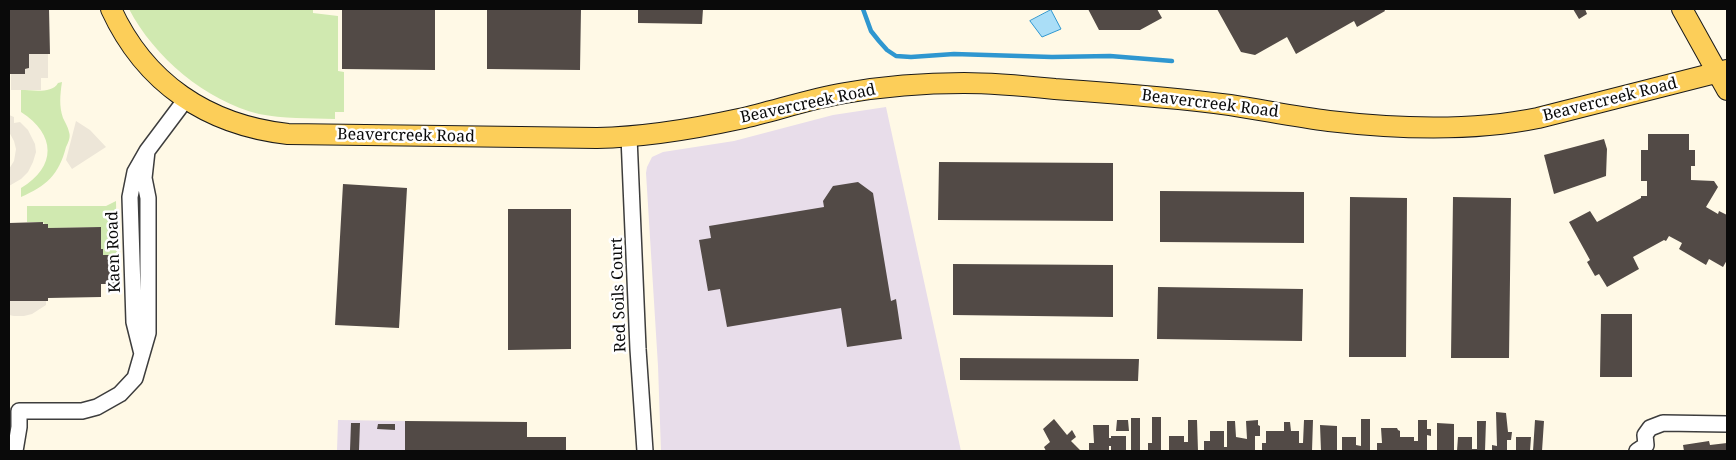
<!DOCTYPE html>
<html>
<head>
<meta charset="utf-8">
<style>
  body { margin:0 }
  #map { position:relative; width:1736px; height:460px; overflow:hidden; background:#fff9e6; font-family:"Noto Serif",serif }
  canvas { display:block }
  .frame { position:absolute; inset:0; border:10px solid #0a0a0a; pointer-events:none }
</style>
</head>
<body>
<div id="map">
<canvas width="1736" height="460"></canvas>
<div class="frame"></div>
</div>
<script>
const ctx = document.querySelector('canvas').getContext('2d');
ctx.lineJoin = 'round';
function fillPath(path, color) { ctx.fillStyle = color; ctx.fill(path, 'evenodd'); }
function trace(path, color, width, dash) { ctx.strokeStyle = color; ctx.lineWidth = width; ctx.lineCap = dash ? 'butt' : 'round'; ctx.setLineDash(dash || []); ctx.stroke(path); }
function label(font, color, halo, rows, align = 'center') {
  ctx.font = font + ' "Noto Serif",serif'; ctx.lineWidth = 5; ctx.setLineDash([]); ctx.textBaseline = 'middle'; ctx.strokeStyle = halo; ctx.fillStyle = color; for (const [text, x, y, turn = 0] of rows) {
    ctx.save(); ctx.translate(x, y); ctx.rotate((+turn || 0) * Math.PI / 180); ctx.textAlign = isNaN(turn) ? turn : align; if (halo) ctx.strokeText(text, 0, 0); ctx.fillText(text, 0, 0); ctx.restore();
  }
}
fillPath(new Path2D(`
  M886 107 961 451H661L658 366 646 173 647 167 652 157 663 152 734 141 833 115Z
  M338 420 405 421V451H337Z`), '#e8ddea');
fillPath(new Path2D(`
  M129 9H313V13L338 16V71L344 72V112H335V119C309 118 283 119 259 114 206 101 154 57 129 9Z
  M62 82C60 95 59 106 63 118 65 122 68 127 69 132 71 137 68 143 66 147 59 175 46 186 21 197V188C57 167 56 134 21 112V90C32 90 52 94 58 83Z
  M116 201 117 255H103V250L101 249 100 227 48 228 43 222H27V206H106Z`), '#d0e9b0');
fillPath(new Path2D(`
  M48 53V78H41V90H11V74H25V69L29 68V54Z
  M9 115 14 117V123L20 122 28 130 35 144 36 152 33 162 28 172 21 179 9 186V169L14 161 16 149 14 141 9 132Z
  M76 121 90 130 106 147 72 169 66 160Z
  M9 301H46V305L32 314 24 316H14L9 315Z`), '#ede6d8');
const water = new Path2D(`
  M1051 10 1061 29 1042 37 1030 21Z`);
fillPath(water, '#aadef7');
trace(water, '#2f97d0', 1);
trace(new Path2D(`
  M863 9 871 31 879 41 887 50 896 56 911 57 954 54 1052 57 1110 56 1172 61`), '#2f97d0', 4.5);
fillPath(new Path2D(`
  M9 9H49L50 54H29V68L25 69V74H9Z
  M342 9H435V70L342 69Z
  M487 9H581L580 70 487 69Z
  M638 9H703L702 24 638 23Z
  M1088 9H1157L1162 18 1140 30H1099Z
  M1217 9H1384L1385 11 1357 27 1354 21 1296 54 1287 37 1255 55 1241 52Z
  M1573 9H1585L1587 14 1579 19Z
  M1648 134H1689V150H1695V166H1691V180L1714 181 1718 187 1706 207 1718 214 1719 211 1727 215V260L1723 267 1709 259 1706 265 1679 249 1682 243 1669 236 1666 241 1664 240 1633 257 1639 269 1607 287 1599 274 1595 276 1587 262 1590 260 1569 222 1590 211 1597 222 1641 198V196H1647V181H1641V150H1648Z
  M1604 139 1607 149 1606 176 1554 194 1544 155Z
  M939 162 1113 163V221L938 220Z
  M858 182 873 193 891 301 896 299 902 339 847 347 841 308 727 327 720 289 708 291 699 240 711 238 709 226 824 207 823 201 833 186Z
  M343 184 407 188 399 328 335 325Z
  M1160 191 1304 192V243L1160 242Z
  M1350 197 1407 198 1406 357H1349Z
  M1453 197 1511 198 1509 358H1451Z
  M508 209H571V349L508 350Z
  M43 222V224H48V228L101 227V249H103V255H117L115 284H101V297L48 298V301H9V223Z
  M953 264 1113 265V317L953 315Z
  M1158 287 1303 289 1302 341 1157 339Z
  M1601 314H1632V377H1600Z
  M960 358 1139 359 1138 381 960 380Z
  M1496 412 1506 413 1508 432H1512L1511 440H1507V451H1492V445L1497 446Z
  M1152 417H1161V451H1148V443H1152Z
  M1131 418H1140V451H1131Z
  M1054 419 1067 435 1072 430 1076 437 1071 441 1080 450 1079 451H1046L1044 447 1050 442 1043 429Z
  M1361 419H1370V451H1342V437H1356V445L1361 446Z
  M1117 420H1128L1129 431H1116Z
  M1188 420H1197L1198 451H1169V436H1184V442H1188Z
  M1258 420V425L1260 426V436H1255V451H1204V441H1210V431H1224V447H1227V421H1235L1236 437 1247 439 1246 421Z
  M1304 420H1313L1312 451H1262V443H1266V431H1284V422H1290L1291 431H1299V443H1303Z
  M1418 420H1427V429H1431V436L1427 435V451H1377V443H1382L1381 428H1397L1398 430 1400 431V437H1414V441H1418Z
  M1535 420 1544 421 1542 451H1533Z
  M405 421 527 422V437H566V451H405Z
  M1477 421H1486L1485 451H1457L1458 437H1472V449H1477Z
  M351 423H360L359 450H350Z
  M1437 423 1454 424V451H1437Z
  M378 424H395V430L377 429Z
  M1093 425H1109V438H1111V436H1126V451H1111V446H1109V451H1089V443H1094Z
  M1320 425 1337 426V451H1321Z
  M1516 437H1531L1530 451H1516Z
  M1709 441 1710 445 1727 443V451H1684L1683 445Z`), '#524a46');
const minor = new Path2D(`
  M629 137 638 349 645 451
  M142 354 134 322 130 197 135 172 147 151 186 99
  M15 451 19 427V411H82L97 407 120 394 135 378 148 333V198L144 178 147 151
  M1637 451 1646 445 1645 435 1650 428 1663 423 1727 424`);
const major = new Path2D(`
  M111 9C145 83 207 125 288 134L597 138C645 137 693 129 739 119 775 111 809 99 845 93 885 86 924 83 964 83 994 83 1025 86 1055 89 1113 93 1172 97 1230 105 1263 110 1296 117 1329 121 1398 129 1470 132 1538 118L1727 70
  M1682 9 1727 90`);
trace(minor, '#3d3d3d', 18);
trace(major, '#1b1b1b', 22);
trace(minor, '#fff', 15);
trace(major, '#fcce59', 20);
label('16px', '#0a0a0a', '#fff', [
  ["Beavercreek Road",1610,100,-14],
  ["Beavercreek Road",808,104,-12],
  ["Beavercreek Road",1210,104,7],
  ["Beavercreek Road",406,136,1],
  ["Kaen Road",114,252,-92],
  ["Red Soils Court",619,295,-92]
]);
</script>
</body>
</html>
